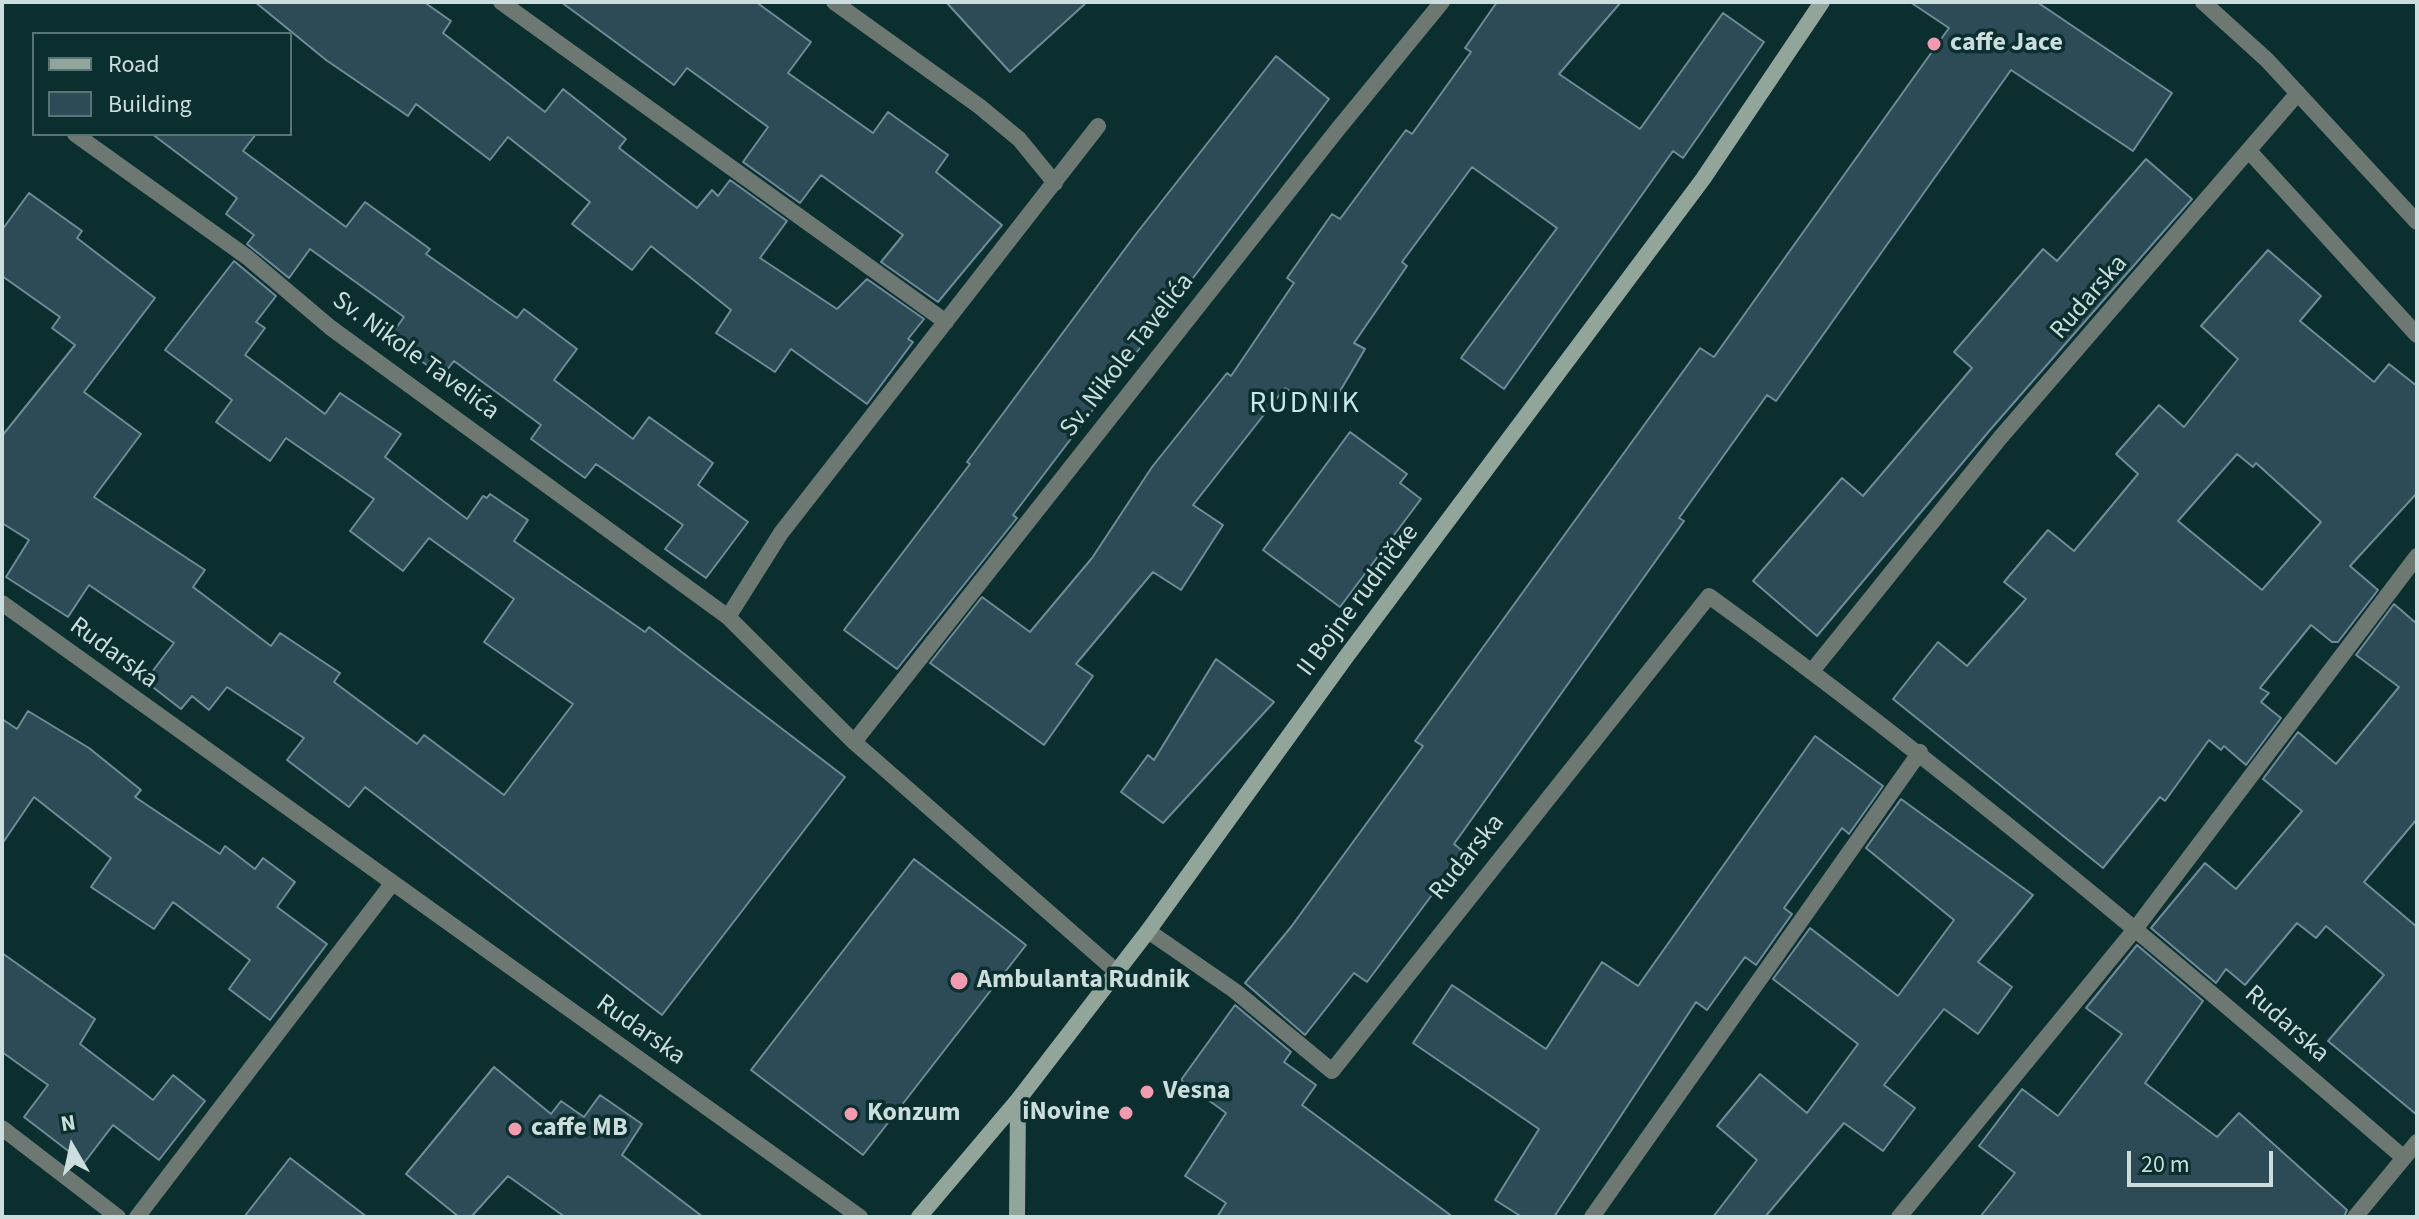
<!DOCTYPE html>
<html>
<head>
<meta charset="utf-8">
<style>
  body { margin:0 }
  #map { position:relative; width:2419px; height:1219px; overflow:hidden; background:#0b2e2e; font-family:"Source Sans 3",sans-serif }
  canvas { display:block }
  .frame { position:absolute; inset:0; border:4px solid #cbdddc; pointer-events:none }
  .legend { position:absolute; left:32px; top:32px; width:260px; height:104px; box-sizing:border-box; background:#0b2e2e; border:2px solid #587474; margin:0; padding:10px 14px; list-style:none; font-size:24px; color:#cbdddc }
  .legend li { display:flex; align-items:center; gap:16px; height:40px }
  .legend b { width:40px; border:2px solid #587474 }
  .north { position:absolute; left:32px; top:1107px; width:80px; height:80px; -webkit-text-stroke:6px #0b2e2e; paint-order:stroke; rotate:351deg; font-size:22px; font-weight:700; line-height:32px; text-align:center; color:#cbdddc }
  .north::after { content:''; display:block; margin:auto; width:28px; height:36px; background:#cbdddc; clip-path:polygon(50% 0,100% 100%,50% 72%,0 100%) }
  .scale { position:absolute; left:2127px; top:1151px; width:146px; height:36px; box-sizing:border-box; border:4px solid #cbdddc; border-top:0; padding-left:10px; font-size:24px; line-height:28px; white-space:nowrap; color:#cbdddc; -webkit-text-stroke:6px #0b2e2e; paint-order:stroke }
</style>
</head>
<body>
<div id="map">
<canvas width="2419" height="1219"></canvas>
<div class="frame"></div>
<ul class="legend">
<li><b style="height:10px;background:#92a59a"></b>Road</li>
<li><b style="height:22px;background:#2d4a57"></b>Building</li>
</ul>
<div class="north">N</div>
<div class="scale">20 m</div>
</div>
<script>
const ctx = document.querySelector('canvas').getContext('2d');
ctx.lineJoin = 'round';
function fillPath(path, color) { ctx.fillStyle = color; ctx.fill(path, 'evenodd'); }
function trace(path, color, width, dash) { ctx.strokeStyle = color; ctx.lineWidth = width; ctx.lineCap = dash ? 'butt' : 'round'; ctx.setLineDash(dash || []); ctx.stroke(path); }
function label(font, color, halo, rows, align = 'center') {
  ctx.font = font + ' "Source Sans 3",sans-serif'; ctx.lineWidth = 7; ctx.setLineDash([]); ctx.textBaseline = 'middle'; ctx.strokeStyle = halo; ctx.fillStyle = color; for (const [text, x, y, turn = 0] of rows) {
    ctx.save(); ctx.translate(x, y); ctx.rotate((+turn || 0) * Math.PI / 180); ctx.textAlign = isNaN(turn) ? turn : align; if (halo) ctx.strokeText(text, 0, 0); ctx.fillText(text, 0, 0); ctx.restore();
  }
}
const building = new Path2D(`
  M255 2H424L451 21 443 33 545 112 563 89 626 139 619 148 697 208 712 190 718 196 730 180 787 221 760 258 837 309 867 279 924 319 908 339 913 342 867 404 791 349 775 372 716 333 731 310 651 246 632 270 572 224 590 202 508 137 490 160 416 104 408 116 326 60Z
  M561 2H756L811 42 788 73 873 133 888 112 948 155 936 172 1002 225 938 302 881 262 903 235 821 175 800 203 743 162 768 127 687 68 674 85Z
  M946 2H1087L1010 72Z
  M1497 2H1621L1559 74 1640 129 1723 13 1764 42 1683 158 1673 151 1504 389 1461 358 1557 228 1472 167 1402 262 1407 266 1354 343 1365 349 1327 413 1285 388 1193 505 1223 525 1181 590 1153 572 1076 664 1093 676 1044 745 930 663 982 597 1030 632 1092 558 1152 467 1227 373 1231 376 1294 283 1287 278 1332 214 1340 219 1406 130 1412 134 1471 52 1465 48Z
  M1910 2H2037L2172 93 2133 151 2011 70 1776 401 1767 395 1679 518 1684 521 1454 844 1464 852 1367 982 1354 973 1305 1035 1245 983 1291 927 1423 746 1415 741 1700 348 1714 357 1949 28Z
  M1276 56 1329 99 1013 515 1017 518 897 669 844 630 970 464 967 462 1136 234Z
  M152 134H256L243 151 346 227 365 202 430 249 426 254 517 318 524 309 577 349 554 380 633 439 649 417 713 463 698 485 748 522 706 578 665 549 683 525 596 464 585 478 531 439 541 425 454 361 442 376 389 338 404 317 310 249 289 278 247 244 254 235 226 214 237 198Z
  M2146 159 2192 199 1990 430 1817 636 1753 581 1842 478 1863 496 1972 368 1954 352 2043 249 2057 261Z
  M29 193 82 231 77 238 155 298 84 392 141 434 94 497 205 570 193 587 271 646 280 633 340 673 334 682 417 744 424 735 504 795 573 704 484 642 514 599 429 538 403 571 350 531 374 499 286 438 270 461 216 422 232 400 165 350 234 261 276 296 256 322 265 328 245 355 325 414 340 393 401 434 385 457 467 519 483 496 487 498 490 494 528 520 514 541 645 632 649 627 845 777 662 1015 365 787 349 807 287 760 304 738 227 687 209 710 192 696 181 709 145 681 174 643 89 585 68 617 6 577 29 540 2 523V436L75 345 52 328 60 317 2 276V230Z
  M2268 250 2321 296 2300 321 2374 382 2389 364 2417 386V493L2350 566 2378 590 2338 642H2332L2311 625 2260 688 2269 693 2261 702 2281 718 2246 765 2224 746 2221 750 2209 740 2165 801 2160 797 2103 868 1893 699 1938 642 1967 666 2026 599 2004 582 2048 530 2074 551 2138 474 2116 454 2159 405 2184 427 2238 359 2201 326ZM2237 454 2253 467 2256 463 2321 522 2262 590 2178 521Z
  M1350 432 1407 474 1400 483 1421 499 1340 607 1263 550Z
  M2394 604 2417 624V819L2364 882 2417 927V1115L2328 1041 2384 975 2326 926 2316 938 2297 923 2245 985 2226 969 2216 983 2151 928 2205 863 2236 889 2302 811 2263 779 2298 732 2336 764 2399 687 2356 655Z
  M1216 659 1274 702 1163 823 1121 792 1148 755 1154 760Z
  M28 711 89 748 141 790 135 797 220 854 225 846 255 869 263 858 295 882 277 907 327 944 270 1020 229 989 250 960 173 902 154 929 91 887 111 858 34 797 2 844V719L17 729Z
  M1815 736 1883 786 1849 834 1842 828 1784 908 1792 914 1756 965 1745 957 1707 1010 1696 1002 1554 1217H1522L1495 1200 1539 1129 1413 1043 1452 985 1546 1049 1602 962 1638 986Z
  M1901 799 2033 895 1978 962 2012 987 1978 1034 1944 1009 1884 1085 1915 1108 1883 1151 1844 1123 1765 1217H1713L1757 1160 1717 1126 1760 1074 1807 1113 1858 1044 1773 979 1810 928 1898 996 1954 920 1866 848Z
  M914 859 1026 945 863 1155 751 1070Z
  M2137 945 2203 1001 2145 1083 2217 1137 2239 1113 2347 1210 2344 1217H1980L2015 1173 1979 1146 2022 1089 2058 1116 2122 1034 2086 1008Z
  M2 953 95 1019 80 1044 153 1100 173 1075 205 1101 159 1160 113 1125 84 1163 24 1117 48 1085 2 1052Z
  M1235 1005 1291 1052 1284 1062 1316 1085 1302 1105 1453 1217H1217L1226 1203 1185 1176 1226 1113 1181 1080Z
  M494 1067 551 1114 561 1101 584 1117 600 1095 642 1124 622 1155 703 1217H565L508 1176 471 1217H459L406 1174Z
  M290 1158 367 1217H244Z`);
fillPath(building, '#2d4a57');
trace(building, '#6e8b98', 2);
trace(new Path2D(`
  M501 2 946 322
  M834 2 979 106 1019 139 1055 183
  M2203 2 2267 60 2417 222
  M75 134 247 257 331 328 728 617 854 742 1117 972
  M2249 151 2417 335
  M2 603 860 1217
  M728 617 781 533 1098 126
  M1812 671 2000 438 2298 93
  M854 742 1338 129 1442 2
  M1148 931 1235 991 1332 1071 1709 596C1951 771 2178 963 2404 1158
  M2 1128 118 1217
  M137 1217 391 885
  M1592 1217 1920 752
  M1899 1217 2136 928 2417 556
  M2355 1217 2417 1142`), '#6c7871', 16);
trace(new Path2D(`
  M919 1217 1018 1100 1148 931 1346 657 1703 179 1822 2
  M1017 1217 1018 1100`), '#92a59a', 16);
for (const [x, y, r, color] of [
  [1934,44,8,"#f19ab0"],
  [959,981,10,"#f19ab0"],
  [1147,1092,8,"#f19ab0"],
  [1126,1113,8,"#f19ab0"],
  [851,1114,8,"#f19ab0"],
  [515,1129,8,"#f19ab0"]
]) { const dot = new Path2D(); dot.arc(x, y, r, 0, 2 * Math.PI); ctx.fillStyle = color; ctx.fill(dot); trace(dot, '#0b2e2e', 3); }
label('bold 26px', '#cbdddc', '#0b2e2e', [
  ["caffe Jace",1950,44],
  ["Ambulanta Rudnik",977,981],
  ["Vesna",1163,1092],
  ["iNovine",1110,1113,"right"],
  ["Konzum",867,1114],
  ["caffe MB",531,1129]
], 'left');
label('26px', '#cbdddc', '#0b2e2e', [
  ["Rudarska",2090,298,-49],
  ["Sv. Nikole Tavelića",1128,356,-52],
  ["Sv. Nikole Tavelića",415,357,36],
  ["II Bojne rudničke",1359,601,-53],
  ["Rudarska",113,654,36],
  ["Rudarska",1468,858,-51],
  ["Rudarska",2286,1025,41],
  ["Rudarska",640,1031,35]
]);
ctx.letterSpacing = '2px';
label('30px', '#c4eae9', '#0b2e2e', [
  ["RUDNIK",1305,405]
]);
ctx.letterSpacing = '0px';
</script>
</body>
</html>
